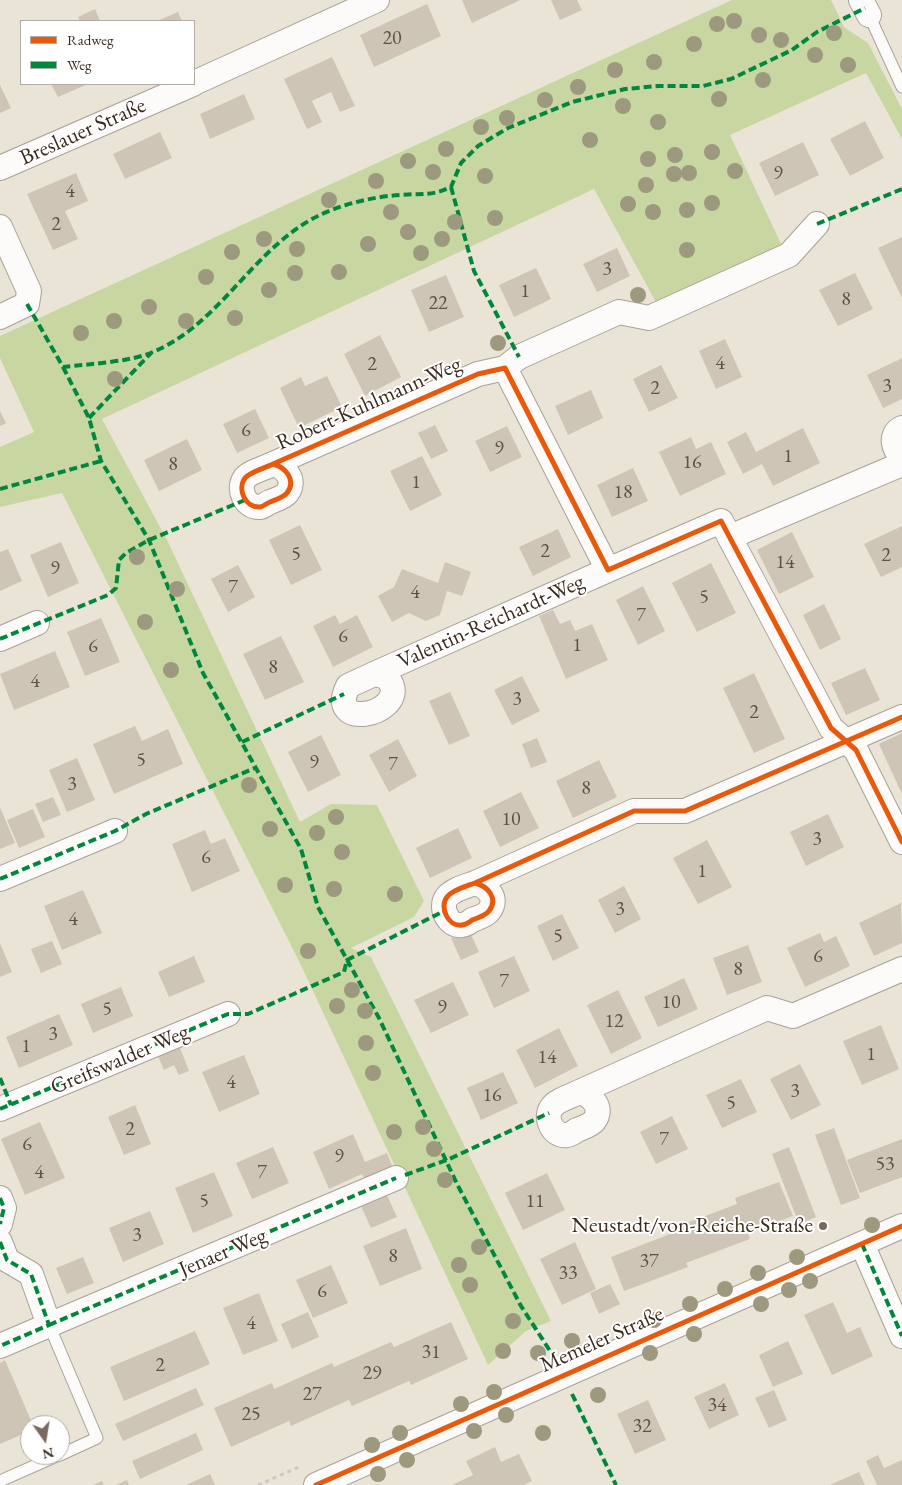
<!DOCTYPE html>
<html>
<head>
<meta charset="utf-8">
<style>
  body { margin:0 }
  #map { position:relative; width:902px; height:1485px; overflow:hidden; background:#eae4d6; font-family:"EB Garamond",serif }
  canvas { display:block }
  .legend { position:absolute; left:20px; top:20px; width:175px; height:65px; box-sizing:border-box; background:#fff; border:1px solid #b1aaa5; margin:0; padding:6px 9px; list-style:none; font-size:15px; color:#3b2a1e }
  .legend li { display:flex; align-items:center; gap:10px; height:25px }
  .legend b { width:25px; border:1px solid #b1aaa5 }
  .north { position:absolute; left:20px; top:1415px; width:50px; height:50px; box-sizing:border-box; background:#fff; border:1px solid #b1aaa5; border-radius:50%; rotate:167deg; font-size:14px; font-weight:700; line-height:20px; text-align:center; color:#3b2a1e }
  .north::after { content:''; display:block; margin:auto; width:18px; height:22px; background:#786b5e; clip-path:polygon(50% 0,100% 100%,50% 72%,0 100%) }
</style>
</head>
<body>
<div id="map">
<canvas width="902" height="1485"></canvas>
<ul class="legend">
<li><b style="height:6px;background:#e8590c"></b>Radweg</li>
<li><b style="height:6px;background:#00873e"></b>Weg</li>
</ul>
<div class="north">N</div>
</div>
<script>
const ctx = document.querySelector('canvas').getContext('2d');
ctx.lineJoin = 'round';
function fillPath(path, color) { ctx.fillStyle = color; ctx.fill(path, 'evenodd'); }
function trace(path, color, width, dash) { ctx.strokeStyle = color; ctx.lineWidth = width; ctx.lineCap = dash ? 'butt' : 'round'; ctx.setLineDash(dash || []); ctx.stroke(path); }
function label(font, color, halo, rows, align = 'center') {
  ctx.font = font + ' "EB Garamond",serif'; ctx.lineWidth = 4; ctx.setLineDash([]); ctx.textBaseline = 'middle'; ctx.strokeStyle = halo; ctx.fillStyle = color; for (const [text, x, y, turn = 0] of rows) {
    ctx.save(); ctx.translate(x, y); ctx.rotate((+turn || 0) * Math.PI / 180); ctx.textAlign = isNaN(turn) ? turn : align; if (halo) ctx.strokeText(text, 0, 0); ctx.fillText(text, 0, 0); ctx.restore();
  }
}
fillPath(new Path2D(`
  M732 0H831L844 27 868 43 902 109V139L866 73 730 135 782 246 657 304 594 189 102 419 168 542 300 822 331 804 377 805 424 901 414 917 351 948 371 957 551 1321 526 1331 488 1365 298 959 62 493 0 507V447L34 432 0 358V336Z`), '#c8d7a1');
fillPath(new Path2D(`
  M462 0H520L472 23Z
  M551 0H577L582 10 560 20Z
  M427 4 441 36 374 67 360 35Z
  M95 9 100 21H80L78 17Z
  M178 12 182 21H157Z
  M332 57 355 106 340 112 331 92 312 101 322 122 307 129 284 79Z
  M51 84H88L58 97Z
  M0 85 11 108 0 113Z
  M244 94 255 119 210 139 200 114Z
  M865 121 884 158 850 176 830 139Z
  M160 132 172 158 125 179 113 154Z
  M803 142 819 175 775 196 759 163Z
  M76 173 88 201 65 211 78 239 53 250 27 194Z
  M902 237V298L878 248Z
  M617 248 630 276 597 292 583 264Z
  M536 268 551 299 514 317 499 285Z
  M855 273 873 309 838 326 819 290Z
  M446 275 464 317 429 332 411 290Z
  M380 335 401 377 365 396 344 354Z
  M725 339 742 377 716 389 699 351Z
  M902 358V399L883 408 867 375Z
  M661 365 678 398 649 412 633 379Z
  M327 376 342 407 299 428 280 388 301 377 305 386Z
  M591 390 603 418 568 435 555 406Z
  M255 409 269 438 237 453 223 424Z
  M0 411 6 423 0 426Z
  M435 425 448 451 431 459 418 433Z
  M507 426 522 457 490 472 475 441Z
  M803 428 820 463 773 486 762 464 743 474 727 442 746 432 756 452Z
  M691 437 696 449 711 442 726 474 680 496 659 452Z
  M187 439 202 470 159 491 144 460Z
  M422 456 442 495 410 511 390 471Z
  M633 468 648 501 612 517 597 485Z
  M300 525 322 570 291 585 269 540Z
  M902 526V567L881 577 864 544Z
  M558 529 571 557 533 576 519 547Z
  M792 532 814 577 779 594 757 550Z
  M61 542 79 583 48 597 30 555Z
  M8 549 22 581 0 591V552Z
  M445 562 471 572 462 596 447 591 440 615 426 621 409 613 392 622 378 596 394 587 402 569 438 583Z
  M711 563 736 613 697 632 672 583Z
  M238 565 255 597 228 612 211 579Z
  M643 586 665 631 638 645 616 600Z
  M824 604 841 639 820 650 803 615Z
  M553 610 560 624 570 620 575 631 592 624 608 660 566 679 539 616Z
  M335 615 340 624 357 615 373 647 333 667 313 626Z
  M101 618 120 662 85 676 67 632Z
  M281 636 304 682 265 700 243 654Z
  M55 651 70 687 14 710 0 674Z
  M865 668 880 700 846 715 831 683Z
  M754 673 785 739 754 753 723 688Z
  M522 676 540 711 512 725 494 690Z
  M450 692 470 736 449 745 429 701Z
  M135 726 142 741 168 729 183 764 114 794 93 744Z
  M902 733V794L879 744Z
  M321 735 341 775 308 792 288 752Z
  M537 738 547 762 531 768 522 744Z
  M398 739 417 776 389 792 369 755Z
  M77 758 95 800 67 812 49 770Z
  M599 760 617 797 573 818 556 781Z
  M521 792 539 828 500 847 483 811Z
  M53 797 61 815 43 822 35 804Z
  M0 807 15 843 0 849Z
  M33 809 45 837 19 848 7 820Z
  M828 814 844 847 806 866 790 832Z
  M458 828 472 858 430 878 416 848Z
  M205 830 211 844 225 838 240 871 192 892 172 844Z
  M707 840 732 887 698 904 673 858Z
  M624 886 641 919 615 933 598 900Z
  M83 890 102 933 62 950 44 906Z
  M901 903 902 943 874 956 859 923Z
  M562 914 579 948 553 961 537 926Z
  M469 930 479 952 461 960 451 938Z
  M820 933 824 942 836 936 850 966 805 987 787 948Z
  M52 941 62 964 41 973 31 949Z
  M0 943 12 972 0 977Z
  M748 945 762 982 727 995 713 958Z
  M194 956 205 982 169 997 158 972Z
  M514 956 530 991 494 1008 478 972Z
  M684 978 698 1009 658 1027 644 997Z
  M453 982 469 1015 431 1033 414 1000Z
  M121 987 133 1016 93 1033 81 1004Z
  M618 990 642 1038 611 1054 587 1005Z
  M59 1014 73 1045 19 1068 6 1037Z
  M881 1025 899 1069 862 1085 843 1041Z
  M559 1028 578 1066 535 1088 516 1050Z
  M179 1045 189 1071 179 1075 174 1065 164 1070 157 1054Z
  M244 1055 260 1094 219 1112 202 1072Z
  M800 1064 821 1105 791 1120 770 1079Z
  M503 1072 518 1103 481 1120 467 1088Z
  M741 1079 757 1112 722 1128 706 1095Z
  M135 1105 151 1144 124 1155 108 1117Z
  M672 1116 688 1149 656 1164 640 1132Z
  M40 1122 65 1178 25 1195 1 1139Z
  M834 1128 860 1198 841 1205 815 1135Z
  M353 1134 365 1162 387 1153 394 1171 366 1183 362 1174 329 1189 313 1152Z
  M902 1139V1177L860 1193 847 1160Z
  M273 1147 289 1183 252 1199 236 1163Z
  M789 1147 816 1217 799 1224 772 1154Z
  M214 1172 233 1216 193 1233 175 1188Z
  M547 1173 565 1210 523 1230 505 1193Z
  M779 1182 793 1216 748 1233 750 1239 686 1263 688 1267 624 1291 611 1257 675 1232 673 1228 737 1204 735 1198Z
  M386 1193 397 1217 371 1228 360 1204Z
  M150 1211 164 1244 123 1262 109 1228Z
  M406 1228 422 1269 380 1286 363 1246Z
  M575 1242 596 1289 562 1305 540 1259Z
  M83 1257 94 1283 67 1294 56 1268Z
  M331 1265 348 1303 313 1318 296 1280Z
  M610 1284 620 1304 599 1314 590 1293Z
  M259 1293 278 1341 243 1355 223 1308Z
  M833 1302 847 1333 860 1327 873 1356 832 1375 804 1315Z
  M308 1312 319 1337 292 1349 281 1324Z
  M451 1322 468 1359 411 1385 409 1381 352 1406 349 1400 291 1426 289 1421 231 1447 214 1408 272 1383 274 1389 332 1363 334 1367 391 1342 394 1347Z
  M195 1331 210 1364 124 1401 110 1367Z
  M788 1341 803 1374 773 1387 759 1355Z
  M5 1360 33 1425H30V1431L0 1444V1363Z
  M725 1383 739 1415 709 1429 694 1397Z
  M196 1388 204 1405 123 1441 115 1424Z
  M774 1390 787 1420 769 1428 755 1398Z
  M648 1400 666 1440 635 1454 617 1414Z
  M196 1433 203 1450 140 1479 132 1461Z
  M495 1447 501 1462 519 1454 532 1481 524 1485H452L473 1475 466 1461Z
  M878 1455 884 1468 902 1460V1485H877L866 1461Z
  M859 1472 865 1485H830Z
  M210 1474 215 1485H186Z
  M127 1480 129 1485H116Z
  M102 1481 104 1485H93Z`), '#cfc5b6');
const service = new Path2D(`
  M869 15 902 87
  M49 1325 97 1438 60 1455
  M0 1481 59 1455`);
const minor = new Path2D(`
  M861 0 869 15
  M194 83 377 0
  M0 168 193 84
  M0 227 29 291 27 304 0 317
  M505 368 519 357 619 312 649 318 789 255 817 224
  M902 428C889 434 893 449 902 457
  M273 464C285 467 297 480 287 493 284 497 275 500 270 502 267 503 263 507 260 507 245 508 237 489 245 478 250 472 265 468 273 464L478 374 505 368 608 570 721 521 831 728 856 750 902 842
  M730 537 902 464
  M0 639 37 623
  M374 674C382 675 389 677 392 686 401 715 326 731 348 686L374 674 608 570
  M0 879 115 831
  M475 883C467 886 452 890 447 897 439 907 448 927 462 925 465 925 470 922 472 920 478 918 486 915 489 911 499 898 487 886 475 883L634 811H685L902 717
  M579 1092C592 1095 604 1108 594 1121 591 1125 582 1128 577 1130 574 1132 570 1135 567 1135 552 1137 544 1117 552 1107 557 1100 572 1096 579 1092L767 1008 793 1016 902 969
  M0 1109 228 1014
  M0 1198 4 1208 0 1224
  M0 1242 7 1260 31 1274 49 1325 0 1346
  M862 1244 902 1336
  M49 1325 396 1178
  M316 1485 902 1226`);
trace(service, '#a7a298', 13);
trace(minor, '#a7a298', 26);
trace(new Path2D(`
  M258 1485 299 1467`), '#cbc9c5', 3, [4, 4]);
trace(service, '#fcfbf9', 11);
trace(minor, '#fcfbf9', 24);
trace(new Path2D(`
  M451 187 474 271 519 357
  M817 224 902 189
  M27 304 63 367C89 364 130 362 153 352 218 325 251 253 312 219 338 205 371 197 399 195 422 193 429 197 451 187L461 163 478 146 508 128 572 102 625 89 658 86H703L731 79 792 50 817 32 865 8
  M63 367 89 418 101 461 149 540 203 673 301 849 318 907 379 1018 457 1184 521 1306 552 1354
  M89 418 151 353
  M0 489 101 461
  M0 639 108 595 116 588 119 560 126 553 149 540 245 500
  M242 742 344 694
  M0 879 115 831 146 814 255 768
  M0 1078 11 1105
  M0 1109 228 1014H248L344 972 347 960 444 911
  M405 1175 447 1160 549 1113
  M0 1198 4 1208 0 1224
  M0 1242 7 1260 31 1274 49 1325 0 1346
  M862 1244 902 1336
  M49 1325 396 1178
  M572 1394 616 1485`), '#00873e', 4, [8, 4]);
trace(new Path2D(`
  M273 464C285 467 297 480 287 493 284 497 275 500 270 502 267 503 263 507 260 507 245 508 237 489 245 478 250 472 265 468 273 464L478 374 505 368 608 570 721 521 831 728 856 750 902 842
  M475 883C467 886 452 890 447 897 439 907 448 927 462 925 465 925 470 922 472 920 478 918 486 915 489 911 499 898 487 886 475 883L634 811H685L902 717
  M316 1485 902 1226`), '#e8590c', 5);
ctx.fillStyle = '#9c997f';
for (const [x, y] of [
  [734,21],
  [717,24],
  [834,33],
  [759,35],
  [781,40],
  [694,44],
  [815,55],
  [654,62],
  [848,65],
  [615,70],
  [763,80],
  [578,87],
  [719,99],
  [545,100],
  [623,106],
  [507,118],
  [658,122],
  [481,127],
  [590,140],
  [446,149],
  [712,152],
  [675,155],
  [648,159],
  [408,161],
  [735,171],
  [433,172],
  [689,173],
  [674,174],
  [485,176],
  [376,181],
  [646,185],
  [329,200],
  [712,203],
  [628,204],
  [687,210],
  [391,212],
  [653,212],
  [495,218],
  [455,222],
  [408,232],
  [264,239],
  [442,239],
  [368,244],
  [297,249],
  [687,250],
  [232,252],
  [421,253],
  [339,272],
  [295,273],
  [206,277],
  [269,290],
  [638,295],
  [149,307],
  [235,318],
  [114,321],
  [186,321],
  [81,333],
  [498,343],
  [115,379],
  [137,557],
  [177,589],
  [145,622],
  [171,670],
  [249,785],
  [336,817],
  [270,829],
  [317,833],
  [342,852],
  [285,885],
  [334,889],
  [395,894],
  [308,951],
  [352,990],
  [337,1006],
  [365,1011],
  [366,1043],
  [373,1073],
  [423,1127],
  [394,1132],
  [434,1149],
  [445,1180],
  [872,1225],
  [479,1247],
  [797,1257],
  [459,1265],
  [758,1273],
  [810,1281],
  [470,1285],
  [725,1289],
  [789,1290],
  [690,1304],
  [761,1304],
  [654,1320],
  [513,1321],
  [694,1334],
  [572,1341],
  [503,1351],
  [538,1353],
  [650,1353],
  [494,1392],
  [598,1395],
  [461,1404],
  [506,1415],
  [474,1431],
  [400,1433],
  [543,1433],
  [372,1445],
  [407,1460],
  [378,1474]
]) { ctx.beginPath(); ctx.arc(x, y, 8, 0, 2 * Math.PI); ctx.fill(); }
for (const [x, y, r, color] of [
  [823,1226,5,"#786b5e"]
]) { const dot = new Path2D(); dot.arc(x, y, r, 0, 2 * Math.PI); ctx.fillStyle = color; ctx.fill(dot); trace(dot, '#fff', 2); }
label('20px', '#605144', null, [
  ["20",392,39],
  ["9",778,174],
  ["4",70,192],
  ["2",56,225],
  ["3",607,270],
  ["1",525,292],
  ["8",846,300],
  ["22",438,304],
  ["4",720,364],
  ["2",372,365],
  ["3",887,387],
  ["2",655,389],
  ["6",246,431],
  ["9",499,449],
  ["1",788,457],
  ["16",692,463],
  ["8",173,465],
  ["1",416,483],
  ["18",623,493],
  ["2",545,552],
  ["5",296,555],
  ["2",886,556],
  ["14",785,563],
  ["9",55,569],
  ["7",233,588],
  ["4",415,593],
  ["5",704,598],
  ["7",641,616],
  ["6",343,637],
  ["1",577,646],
  ["6",93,647],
  ["8",273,668],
  ["4",35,682],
  ["3",517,700],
  ["2",754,713],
  ["5",141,761],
  ["9",314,763],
  ["7",393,765],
  ["3",72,785],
  ["8",586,789],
  ["10",511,820],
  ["3",817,840],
  ["6",206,858],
  ["1",702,872],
  ["3",620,910],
  ["4",73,920],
  ["5",558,937],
  ["6",818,957],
  ["8",738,970],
  ["7",504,982],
  ["10",671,1003],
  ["9",442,1008],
  ["5",107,1010],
  ["12",614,1022],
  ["3",53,1035],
  ["1",26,1047],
  ["1",871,1055],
  ["14",547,1058],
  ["4",231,1083],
  ["3",795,1092],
  ["16",492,1096],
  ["5",731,1104],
  ["2",130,1130],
  ["7",664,1140],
  ["6",27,1145],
  ["9",339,1157],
  ["53",885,1165],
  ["4",39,1173],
  ["7",262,1173],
  ["5",204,1202],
  ["11",535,1202],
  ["3",137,1236],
  ["8",393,1257],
  ["37",649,1262],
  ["33",568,1274],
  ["6",322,1292],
  ["4",251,1324],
  ["31",431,1353],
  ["2",160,1366],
  ["29",372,1374],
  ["27",312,1395],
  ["34",717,1406],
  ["25",251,1415],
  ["32",642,1427]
]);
label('22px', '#3b2a1e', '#fff', [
  ["Breslauer Straße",83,132,-24],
  ["Robert-Kuhlmann-Weg",369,404,-24],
  ["Valentin-Reichardt-Weg",491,622,-24],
  ["Greifswalder Weg",120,1060,-23],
  ["Jenaer Weg",223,1253,-23],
  ["Memeler Straße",602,1340,-24]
]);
label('22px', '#3b2a1e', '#fff', [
  ["Neustadt/von-Reiche-Straße",813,1226]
], 'right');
</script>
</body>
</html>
